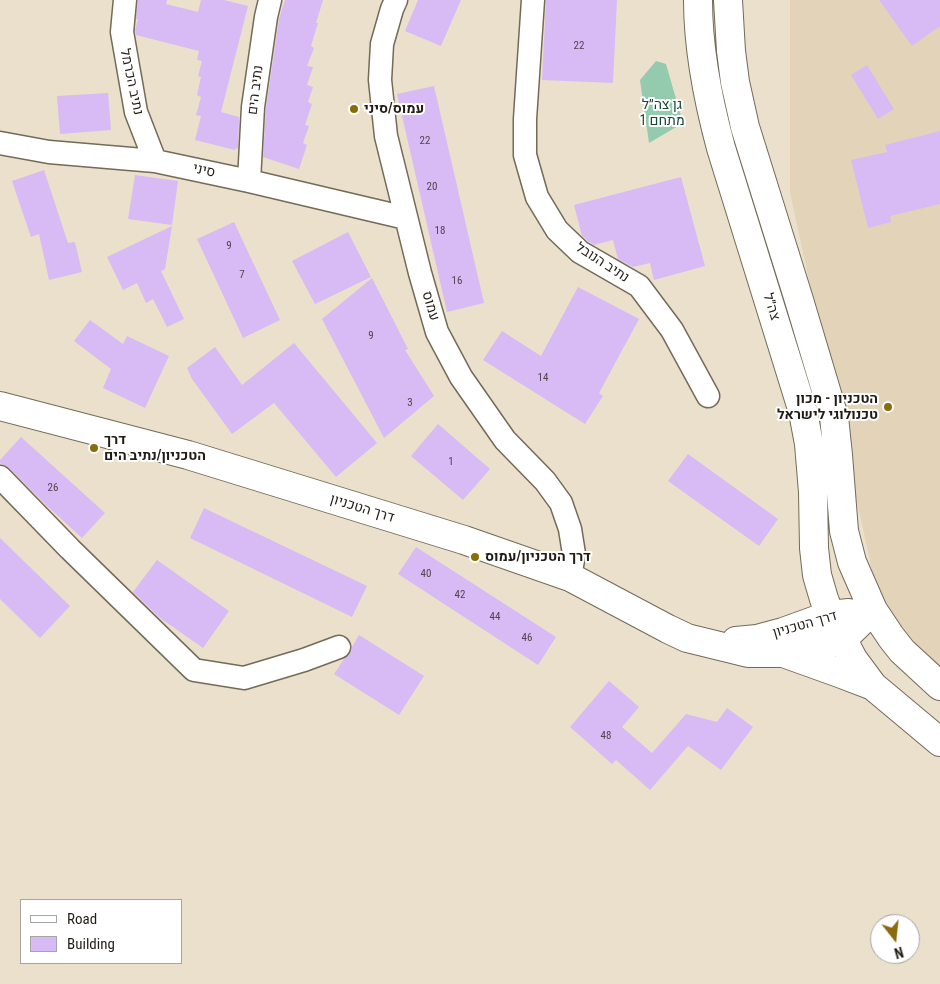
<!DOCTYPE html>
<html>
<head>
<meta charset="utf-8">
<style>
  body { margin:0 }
  #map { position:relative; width:940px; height:984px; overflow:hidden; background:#ebe0cc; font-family:"Roboto Condensed",sans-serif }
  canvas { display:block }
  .legend { position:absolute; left:20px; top:899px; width:162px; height:65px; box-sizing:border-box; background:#fff; border:1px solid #a6a5a2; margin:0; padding:6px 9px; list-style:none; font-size:15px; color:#211d16 }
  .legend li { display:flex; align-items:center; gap:10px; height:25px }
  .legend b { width:25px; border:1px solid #a6a5a2 }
  .north { position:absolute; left:870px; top:914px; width:50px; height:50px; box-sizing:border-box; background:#fff; border:1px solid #a6a5a2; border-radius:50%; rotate:164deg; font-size:14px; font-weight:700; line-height:20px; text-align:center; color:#211d16 }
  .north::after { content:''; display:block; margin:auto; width:18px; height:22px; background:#8a6c0c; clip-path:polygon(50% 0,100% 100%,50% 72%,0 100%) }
</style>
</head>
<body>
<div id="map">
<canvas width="940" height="984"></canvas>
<ul class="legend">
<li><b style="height:6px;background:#fff"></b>Road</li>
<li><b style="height:14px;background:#d8baf5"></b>Building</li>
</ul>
<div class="north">N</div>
</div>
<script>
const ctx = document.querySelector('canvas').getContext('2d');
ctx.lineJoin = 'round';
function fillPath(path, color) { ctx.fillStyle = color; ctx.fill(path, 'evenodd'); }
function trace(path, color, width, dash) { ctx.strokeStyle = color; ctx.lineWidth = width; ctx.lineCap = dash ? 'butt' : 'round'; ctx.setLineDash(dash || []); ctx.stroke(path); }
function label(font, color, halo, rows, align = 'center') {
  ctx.font = font + ' "Roboto Condensed",Heebo,sans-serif'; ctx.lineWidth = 4; ctx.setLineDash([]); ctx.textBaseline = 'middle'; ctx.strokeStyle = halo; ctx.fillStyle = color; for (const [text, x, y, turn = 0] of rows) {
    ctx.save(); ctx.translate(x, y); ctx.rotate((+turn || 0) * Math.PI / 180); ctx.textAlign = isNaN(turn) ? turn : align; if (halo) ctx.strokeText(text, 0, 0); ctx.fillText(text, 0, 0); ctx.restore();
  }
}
fillPath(new Path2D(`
  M790 0H940V670L883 621 790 193Z`), '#e3d4b9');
fillPath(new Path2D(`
  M656 61 666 64 683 123 649 143 640 80Z`), '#94caad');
fillPath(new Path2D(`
  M138 0H167L166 4 198 12 201 0H224L248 6 221 112 239 117 238 149 236 148 235 150 195 140 201 116 196 115 201 97 197 95 201 77 198 76 202 61 197 60 199 51 136 35 135 30 138 19H136Z
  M285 0H323L316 23H318L311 46 314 48 307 66 313 67 307 85 313 87 308 102 312 104 305 125 309 126 303 143 307 145 299 169 263 157 266 108 279 19Z
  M418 0H461L441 46 405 31Z
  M546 0H617L613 83 542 80Z
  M879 0H940V26L912 46Z
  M867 65 894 109 878 119 851 75Z
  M434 86 484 303 447 312 397 94Z
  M108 93 111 130 60 134 57 96Z
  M940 131V204L890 216 891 222 868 228 851 160 887 152 885 145Z
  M44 170 68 243 75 242 82 272 49 280 39 234 31 237 12 181Z
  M135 175 178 181 172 225 128 219Z
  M681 177 705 266 654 280 650 263 633 267 618 259 613 240 594 245 588 241 582 236 574 205Z
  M234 222 280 320 243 338 197 239Z
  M172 226 165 269 161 271 184 319 167 327 153 299 146 303 137 283 123 290 107 257Z
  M348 232 371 277 315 304 292 261Z
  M372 278 408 349 405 350 434 396 384 438 322 319Z
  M578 287 639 319 599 393 603 396 585 424 483 360 502 331 541 356Z
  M90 320 123 344 127 336 169 356 145 408 103 388 111 369 74 341Z
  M294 343 377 443 336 477 274 403 232 434 192 379 187 368 215 347 242 385Z
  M438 424 490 469 463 500 411 456Z
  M21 437 105 513 82 538 45 504 9 468 0 463V460Z
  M688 454 778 519 759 546 668 481Z
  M204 508 367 586 352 617 190 538Z
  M0 538 70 606 40 638 0 599Z
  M416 547 556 637 538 665 398 574Z
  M157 560 229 611 203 648 160 618 133 592Z
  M359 635 424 676 399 715 334 674 344 659 349 655 352 650V647Z
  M609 681 639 707 622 727 652 753 686 714 717 722 727 708 753 727 721 770 688 746 650 790 616 760 612 764 570 727Z`), '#d8baf5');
const street = new Path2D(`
  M125 0 122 32 136 112 155 161
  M396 0 392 9 382 44 380 80 386 136 420 273 437 332 461 377 505 440 545 481 561 503 570 529 574 554 570 577
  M533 0 525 119V155L537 197 557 230 580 252 639 286 672 330 708 396
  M0 143 49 152 155 161 249 181 406 218
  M249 181 253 107 266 17 270 0
  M0 477 70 549 194 670 244 678 304 660 339 647`);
const secondary = new Path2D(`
  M698 0C698 50 708 100 721 148L803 412 809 444 813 492 814 548 817 575 824 599 830 615 853 659 873 686 940 742
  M728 0 731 51 735 82 745 127 799 300 834 417 838 455 844 531 852 562 873 610 891 637 902 651 940 686
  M0 406 188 455 464 540 570 577 668 629 687 638 748 653H785L808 651 833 643 842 640 873 610
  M736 641 757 639 783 632 830 615 849 613
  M786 654 839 673 873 686`);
trace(street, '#736a58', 25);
trace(secondary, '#736a58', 30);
trace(street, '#fff', 22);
trace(secondary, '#fff', 28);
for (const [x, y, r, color] of [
  [354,109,5,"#8a6c0c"],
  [888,407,5,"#8a6c0c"],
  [94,448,5,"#8a6c0c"],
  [475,557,5,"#8a6c0c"]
]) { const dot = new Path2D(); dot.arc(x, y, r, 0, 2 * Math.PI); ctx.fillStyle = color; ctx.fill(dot); trace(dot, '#fff', 2); }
label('11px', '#4f444e', null, [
  ["22",579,46],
  ["22",425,141],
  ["20",432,187],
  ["18",440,231],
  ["9",229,246],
  ["7",242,275],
  ["16",457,281],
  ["9",371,336],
  ["14",543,378],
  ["3",410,403],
  ["1",451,462],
  ["26",53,488],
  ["40",426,574],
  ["42",460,595],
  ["44",495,617],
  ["46",527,638],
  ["48",606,736]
]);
label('14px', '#211d16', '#fff', [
  ["נתיב הכרמל",131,82,78],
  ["נתיב הים",256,90,-83],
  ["סיני",204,171,12],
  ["נתיב הנובל",602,263,33],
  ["עמוס",430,306,73],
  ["צה״ל",771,307,73],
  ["דרך הטכניון",362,509,17],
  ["דרך הטכניון",805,625,-16]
]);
label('14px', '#134932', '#fff', [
  ["גן צה״ל",662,105],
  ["מתחם 1",662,121]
]);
label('bold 14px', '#211d16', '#fff', [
  ["עמוס/סיני",364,109],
  ["הטכניון - מכון",878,399,"right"],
  ["טכנולוגי לישראל",878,415,"right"],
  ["דרך",104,440],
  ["הטכניון/נתיב הים",104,456],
  ["דרך הטכניון/עמוס",485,557]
], 'left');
</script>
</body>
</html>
